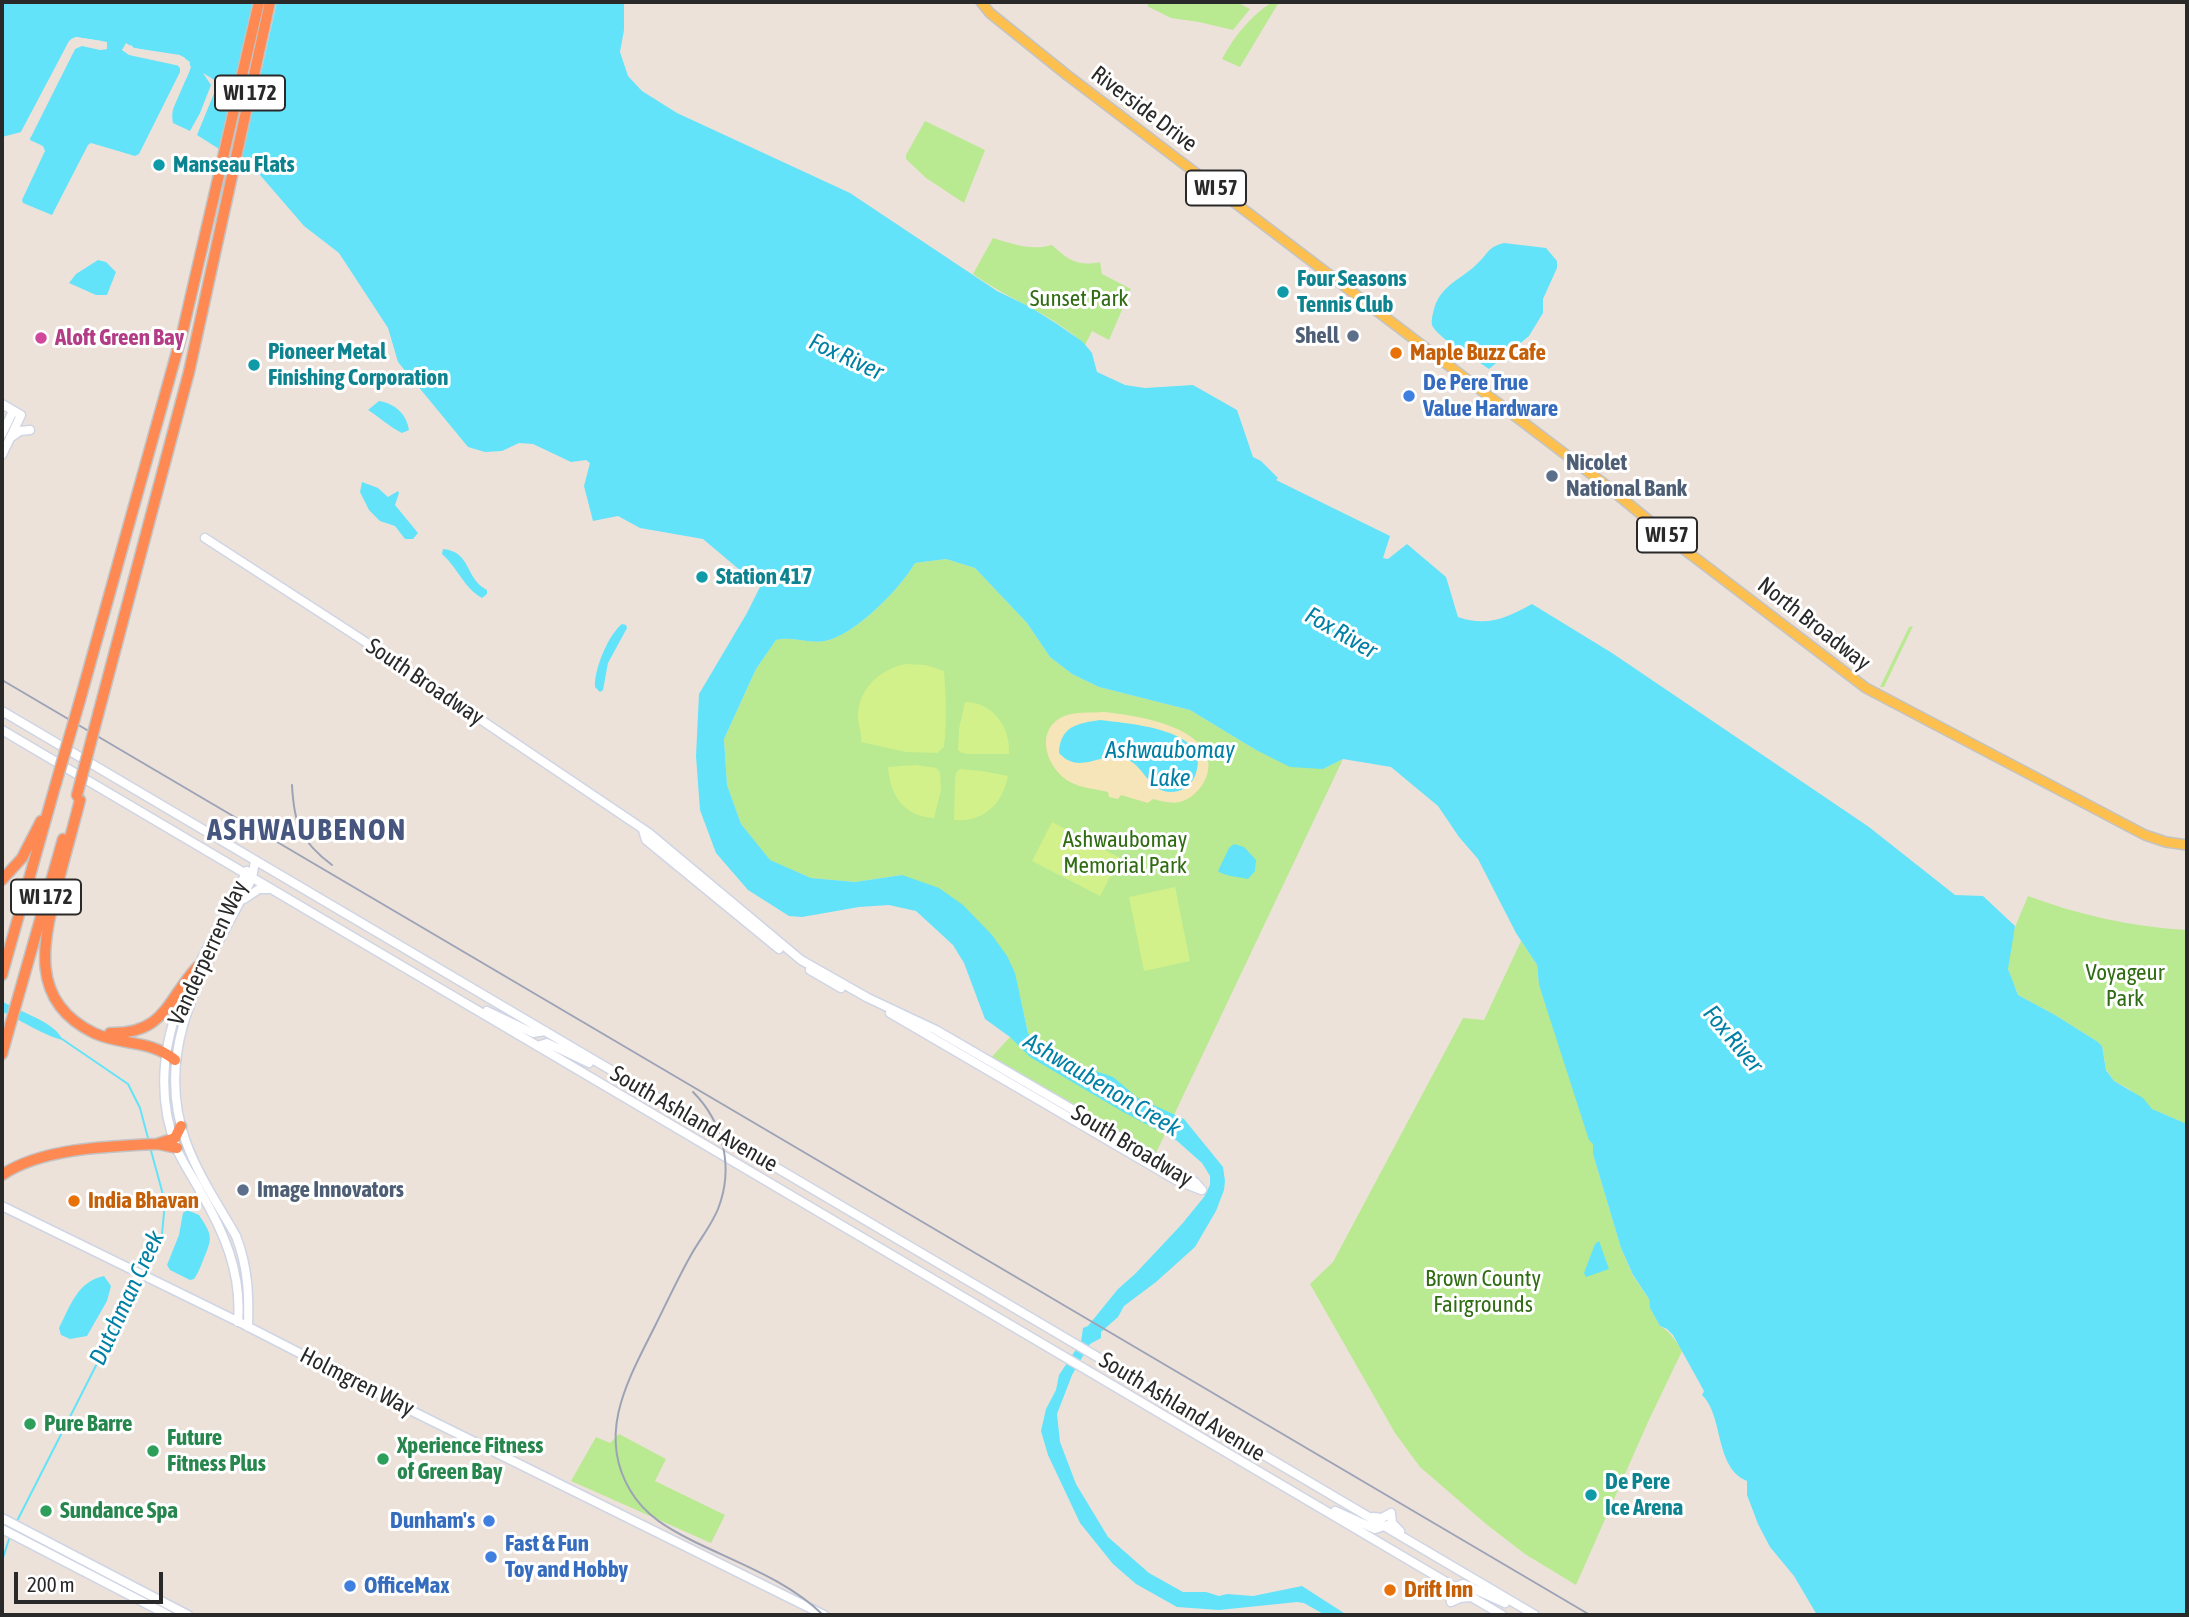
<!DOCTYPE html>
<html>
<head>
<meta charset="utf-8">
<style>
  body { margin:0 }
  #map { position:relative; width:2189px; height:1617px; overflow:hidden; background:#ede2da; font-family:"Asap Condensed",sans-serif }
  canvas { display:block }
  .frame { position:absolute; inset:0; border:4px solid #292929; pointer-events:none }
  .scale { position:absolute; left:14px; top:1572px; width:149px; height:32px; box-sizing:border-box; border:4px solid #292929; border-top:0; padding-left:9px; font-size:21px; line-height:24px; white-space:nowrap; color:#292929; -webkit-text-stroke:5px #fff; paint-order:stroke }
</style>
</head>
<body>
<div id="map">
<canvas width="2189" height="1617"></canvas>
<div class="frame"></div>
<div class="scale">200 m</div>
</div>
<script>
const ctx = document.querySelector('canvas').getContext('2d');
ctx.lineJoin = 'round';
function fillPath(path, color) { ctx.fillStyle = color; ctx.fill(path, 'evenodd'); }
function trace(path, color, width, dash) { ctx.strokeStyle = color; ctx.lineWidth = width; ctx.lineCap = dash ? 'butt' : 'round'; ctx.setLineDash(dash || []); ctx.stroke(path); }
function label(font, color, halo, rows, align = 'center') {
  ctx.font = font + ' "Asap Condensed",sans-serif'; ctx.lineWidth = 6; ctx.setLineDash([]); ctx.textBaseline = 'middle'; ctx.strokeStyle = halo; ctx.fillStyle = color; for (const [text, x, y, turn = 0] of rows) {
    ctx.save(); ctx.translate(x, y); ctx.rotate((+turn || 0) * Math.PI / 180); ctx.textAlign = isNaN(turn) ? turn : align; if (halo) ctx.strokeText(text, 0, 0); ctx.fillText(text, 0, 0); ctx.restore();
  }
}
fillPath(new Path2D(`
  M1150 2H1237L1250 9 1233 30 1199 22 1171 18 1147 6Z
  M1272 2H1279L1240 67 1222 59C1235 35 1250 17 1272 2Z
  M925 121 985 150 964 203 926 178 906 159V155Z
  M993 238C1012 244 1032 251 1052 245 1068 260 1078 267 1100 262L1102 274 1131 289 1109 340 1092 331 1085 345C1053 314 1009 300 973 274Z
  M946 559 975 568 1027 623 1050 657 1072 674 1099 687 1190 710 1256 750 1323 769 1343 759 1154 1157 988 1061 1010 1037 1028 1032 1019 993 902 875 855 882 811 878 769 860 741 824 727 785 724 739 756 669 776 640C793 636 808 644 825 641 855 635 900 589 915 563Z
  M1913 626 1884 687H1880L1909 627Z
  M2028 896C2079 915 2132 927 2187 930V1124L2152 1109 2129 1089 2114 1081 2106 1069 2102 1046 2098 1042 2055 1015 2018 995C2015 986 2009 976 2008 968 2006 943 2019 918 2028 896Z
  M1521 941 1537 965 1539 985 1594 1144 1593 1154 1621 1248 1633 1276 1649 1299 1650 1308 1660 1326C1671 1333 1675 1339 1682 1351L1648 1422 1576 1585 1525 1554 1486 1524 1420 1467 1395 1433 1310 1284 1333 1262 1463 1018 1484 1020Z
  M619 1434 666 1459 655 1481 725 1515 711 1543 571 1481 596 1437 610 1443Z`), '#b9e991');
fillPath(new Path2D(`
  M1104 712C1133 715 1187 723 1204 750 1217 769 1200 797 1180 802 1171 804 1161 801 1153 799L1148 803 1121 795 1118 799 1109 797 1108 792C1096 789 1081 788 1070 782 1048 770 1034 734 1060 718 1072 711 1091 713 1104 712Z`), '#f5e5b9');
fillPath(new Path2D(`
  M906 664 926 665 944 671C946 697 947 722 944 747L937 753 906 752 861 742C862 734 859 727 858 719 857 690 879 669 906 664Z
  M965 702C993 702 1011 728 1009 754H968L962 753 958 750 959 729Z
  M916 765 936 768 940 772 941 790 934 818C903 816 890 795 888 767Z
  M960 769 982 771 1008 776C1002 805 984 822 954 820L955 779 956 773Z
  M1052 822 1120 858 1100 896 1032 861Z
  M1175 887 1190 961 1144 971 1129 897Z`), '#d2f18b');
fillPath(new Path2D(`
  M2 2H624V30L620 52 628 76 642 91 677 113 850 193 997 291 1030 307 1057 324 1083 342 1092 353 1097 372 1125 385 1145 388 1193 385 1237 410 1253 457 1261 461 1278 478 1276 480 1390 536 1383 558 1388 559 1407 544 1446 577 1458 617C1487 627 1507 618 1532 604L1612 653 1869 827 1955 895 1983 896 2015 926 2008 969 2018 995 2055 1015 2098 1042 2102 1046 2106 1070 2114 1081 2143 1098 2152 1109 2187 1124V1615H1817L1794 1576 1770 1547 1758 1524 1747 1495V1481C1714 1467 1724 1416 1702 1395L1704 1391 1673 1335 1667 1329 1660 1326 1650 1308 1649 1299 1633 1275 1621 1248 1593 1154V1144L1589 1140 1539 985 1537 965 1516 933 1478 859 1459 837 1438 806 1391 767 1343 759 1323 769 1290 767 1256 750 1190 710 1099 687 1072 674 1050 657 1027 623 975 568 946 559 915 563C900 589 855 635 825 641 808 644 793 636 776 640L756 669 724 739 727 785 741 824 770 860 811 878 855 882 902 875 939 888 963 905 992 935 1007 956 1015 973 1028 1033 1035 1044 1055 1049 1084 1067 1113 1077 1138 1098 1184 1119 1223 1167 1225 1181 1224 1190 1216 1211 1195 1247 1156 1282 1124 1306 1118 1317 1101 1332V1338L1090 1344 1072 1375 1057 1414 1060 1442 1076 1484 1108 1537 1149 1573 1183 1592H1206L1219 1596 1227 1594 1253 1596 1302 1586 1347 1615H1325L1304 1603 1297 1602 1219 1610 1177 1607 1136 1584 1113 1564 1080 1523 1048 1455 1041 1431 1046 1409 1056 1390 1059 1375 1081 1342 1083 1328 1088 1326 1118 1289 1135 1274 1182 1224 1204 1197 1210 1185V1176L1202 1163 1176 1140 1123 1112 1030 1057 1010 1037 985 1019 964 963 953 945 916 911 889 905 859 907 802 917 789 916 748 890 716 853 700 810 696 756 699 694 747 613 760 587 703 539 640 528 618 516 593 521 584 486 590 463 586 460 571 462 533 444 519 443 502 451 485 452 468 447 398 362 388 328 339 253 304 226 260 175 197 135 217 86 216 81 203 73 211 85 200 113 190 131 173 123C169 103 185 85 191 67L184 57 134 48 131 45 122 50 148 58 177 64 181 70 139 154 135 156 91 143 88 145 52 215 23 203 22 200 45 151 43 146 30 140 31 134 75 49C83 41 96 51 107 49L102 41 76 37 71 39 21 132 2 137Z
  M1504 243 1546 248 1557 261V268L1543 299V313L1529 336 1489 369C1477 360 1437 338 1432 325 1431 320 1433 313 1434 309 1441 284 1463 279 1479 262 1489 252 1488 247 1504 243Z
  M98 260 106 262 116 272 107 295H96L69 283 76 274Z
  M379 401C394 403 407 414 409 430L402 433C391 428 379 417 368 410Z
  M362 482 378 488 388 497 398 491 399 493 395 505 418 533 413 539H405L395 526 380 521 369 510 360 492Z
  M443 549C472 552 464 578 487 590V594L482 598C464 588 458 568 442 554Z
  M622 624 626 625 627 628 608 663 603 690 600 692 595 687C594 670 608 635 622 624Z
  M1101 720C1130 724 1215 729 1195 776 1190 787 1182 792 1170 792 1146 791 1143 759 1119 757 1097 755 1078 774 1059 753 1060 726 1078 723 1101 720Z
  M1234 844 1244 847 1256 860 1255 871 1248 879C1239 877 1224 876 1218 871L1229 848Z
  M2 1001C20 1013 53 1020 63 1040 47 1037 20 1020 3 1012Z
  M187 1210 199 1215C212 1235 213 1237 204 1258 201 1265 199 1272 194 1279L190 1280 170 1270 167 1265 179 1235 183 1213Z
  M1599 1241 1609 1269 1586 1277 1584 1273 1595 1244Z
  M104 1276 111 1286 107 1301 87 1336 70 1339 61 1335 59 1328C70 1306 78 1281 104 1276Z`), '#62e3f9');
fillPath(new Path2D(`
  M253 2H277L240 166 220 153Z
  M76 37 107 42V49L100 50 82 46 75 49 31 137 28 135V133L72 47 76 43 82 42 104 47 102 44 80 40 72 43 29 127 24 133 21 132 69 41Z
  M126 43 134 48 180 55 190 62 189 72 173 109 170 107 171 101 186 71 187 63 179 59 127 48 130 52 177 60 183 64 184 74 168 106 165 104 180 73V66L129 55 122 50Z`), '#ede2da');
trace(new Path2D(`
  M62 1039 128 1084 140 1108 149 1142
  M144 1272 162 1234 165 1202 150 1147
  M17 1521 141 1277
  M2 1561 10 1536`), '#62e3f9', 2);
const secondary = new Path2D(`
  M2 404 21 415 2 455
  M2 434 13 411
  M10 438 20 431 30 430
  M205 538 358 637 649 833 801 960 868 998 936 1030 1173 1168 1195 1182 1202 1190
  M2 711 1535 1615
  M2 730 1502 1615
  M643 830 646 840 779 949
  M244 899 259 889H270
  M810 970 841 988
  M195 972 247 871
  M189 983C163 1034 155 1095 177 1149 183 1164 193 1177 200 1191 224 1232 242 1273 238 1322
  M487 1011 533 1033 545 1031
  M890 1013 1176 1180 1201 1190
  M537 1046 547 1043 589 1063
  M2 1206 243 1324 416 1413 824 1615
  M248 1327C249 1294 248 1267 236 1236 219 1206 198 1175 186 1142 150 1043 210 963 252 878L255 861
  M1335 1511 1375 1529 1387 1525
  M1373 1517 1382 1518 1391 1513 1392 1523 1400 1531
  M2 1518 188 1615
  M2 1529 168 1615
  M1443 1584 1448 1589 1451 1602 1460 1598 1471 1597
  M1454 1588 1463 1584 1505 1603`);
const primary = new Path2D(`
  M981 2 990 13 1067 75 1607 486 1681 547 1866 688 2145 835 2166 842 2187 845`);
const highway = new Path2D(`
  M80 700 183 330 259 2
  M99 711 189 372 270 2
  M77 795 80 800C73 828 65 855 58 883 43 942 28 1001 94 1033 122 1046 149 1039 175 1060
  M2 880 22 858 41 821
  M2 975 56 783
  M110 1033C165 1034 167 1000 197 967
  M2 1054 63 839
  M158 1144 177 1148
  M2 1175C41 1148 110 1146 157 1144L175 1138 181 1126`);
trace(secondary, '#cfd5e4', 11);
trace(primary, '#c3c3c3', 12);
trace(highway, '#c3c3c3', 13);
trace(secondary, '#fff', 8);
trace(primary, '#fdc04e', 9);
trace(highway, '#ff8953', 10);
trace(new Path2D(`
  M2 680 1590 1615
  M292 785C294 824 300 841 332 865
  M693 1092C724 1123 734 1168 718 1209 711 1226 700 1239 691 1255 678 1278 667 1302 655 1326 629 1378 596 1433 630 1490 645 1516 669 1529 695 1542 738 1563 789 1581 823 1615`), '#9ca3b6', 2);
const highwayBridge = new Path2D(`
  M56 783 80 700
  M77 795 99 711`);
trace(highwayBridge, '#c3c3c3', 13, []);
trace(highwayBridge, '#ff8953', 10);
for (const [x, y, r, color] of [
  [159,165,7,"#0f9aa8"],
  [1283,292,7,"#0f9aa8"],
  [1353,336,7,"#5c6f8a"],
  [41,338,7,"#d1479c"],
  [1396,353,7,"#e8710a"],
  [254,365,7,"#0f9aa8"],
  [1409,396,7,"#3f7fe0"],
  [1552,476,7,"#5c6f8a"],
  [702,577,7,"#0f9aa8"],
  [243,1190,7,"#5c6f8a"],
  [74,1201,7,"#e8710a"],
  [30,1424,7,"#2e9e5b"],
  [153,1451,7,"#2e9e5b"],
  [383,1459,7,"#2e9e5b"],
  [1591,1495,7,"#0f9aa8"],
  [46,1511,7,"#2e9e5b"],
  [489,1521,7,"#3f7fe0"],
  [491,1557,7,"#3f7fe0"],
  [350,1586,7,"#3f7fe0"],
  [1390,1590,7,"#e8710a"]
]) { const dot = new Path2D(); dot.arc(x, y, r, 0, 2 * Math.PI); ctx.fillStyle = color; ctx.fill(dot); trace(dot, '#fff', 2.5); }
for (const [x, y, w] of [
  [250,93,70],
  [1216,188,60],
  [1667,535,60],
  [46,897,70]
]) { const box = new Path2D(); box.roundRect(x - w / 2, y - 17.5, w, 35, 5); ctx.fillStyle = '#fff'; ctx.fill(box); trace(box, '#292929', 2); }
label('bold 21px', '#292929', null, [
  ["WI 172",250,93],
  ["WI 57",1216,188],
  ["WI 57",1667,535],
  ["WI 172",46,897]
]);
label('23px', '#292929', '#fff', [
  ["Riverside Drive",1144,109,37],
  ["North Broadway",1814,624,38],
  ["South Broadway",425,682,34],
  ["Vanderperren Way",208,953,-65],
  ["South Ashland Avenue",694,1119,30],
  ["South Broadway",1132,1146,31],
  ["Holmgren Way",357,1382,27],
  ["South Ashland Avenue",1182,1407,31]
]);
label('bold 23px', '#0d838f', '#fff', [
  ["Manseau Flats",173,165],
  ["Four Seasons",1297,279],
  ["Tennis Club",1297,305],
  ["Pioneer Metal",268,352],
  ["Finishing Corporation",268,378],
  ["Station 417",716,577],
  ["De Pere",1605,1482],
  ["Ice Arena",1605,1508]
], 'left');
label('23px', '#306c13', '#fff', [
  ["Sunset Park",1079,299],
  ["Ashwaubomay",1125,840],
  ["Memorial Park",1125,866],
  ["Voyageur",2125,973],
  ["Park",2125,999],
  ["Brown County",1483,1279],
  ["Fairgrounds",1483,1305]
]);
label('bold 23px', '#4e5e75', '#fff', [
  ["Shell",1339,336,"right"],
  ["Nicolet",1566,463],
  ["National Bank",1566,489],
  ["Image Innovators",257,1190]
], 'left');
label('bold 23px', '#b23c85', '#fff', [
  ["Aloft Green Bay",55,338]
], 'left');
label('bold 23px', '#c56008', '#fff', [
  ["Maple Buzz Cafe",1410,353],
  ["India Bhavan",88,1201],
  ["Drift Inn",1404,1590]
], 'left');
label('bold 23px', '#366cbe', '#fff', [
  ["De Pere True",1423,383],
  ["Value Hardware",1423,409],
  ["Dunham's",475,1521,"right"],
  ["Fast & Fun",505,1544],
  ["Toy and Hobby",505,1570],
  ["OfficeMax",364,1586]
], 'left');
label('bold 23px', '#27864d', '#fff', [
  ["Pure Barre",44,1424],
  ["Future",167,1438],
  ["Fitness Plus",167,1464],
  ["Xperience Fitness",397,1446],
  ["of Green Bay",397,1472],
  ["Sundance Spa",60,1511]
], 'left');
label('italic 24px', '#0180a5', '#fff', [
  ["Fox River",846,357,25],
  ["Fox River",1341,633,30],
  ["Ashwaubomay",1170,750],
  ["Lake",1170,778],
  ["Fox River",1733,1039,50],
  ["Ashwaubenon Creek",1102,1085,31],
  ["Dutchman Creek",127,1298,-65]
]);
ctx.letterSpacing = '2px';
label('bold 30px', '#46567e', '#fff', [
  ["ASHWAUBENON",307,831]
]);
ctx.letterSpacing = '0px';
</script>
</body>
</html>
